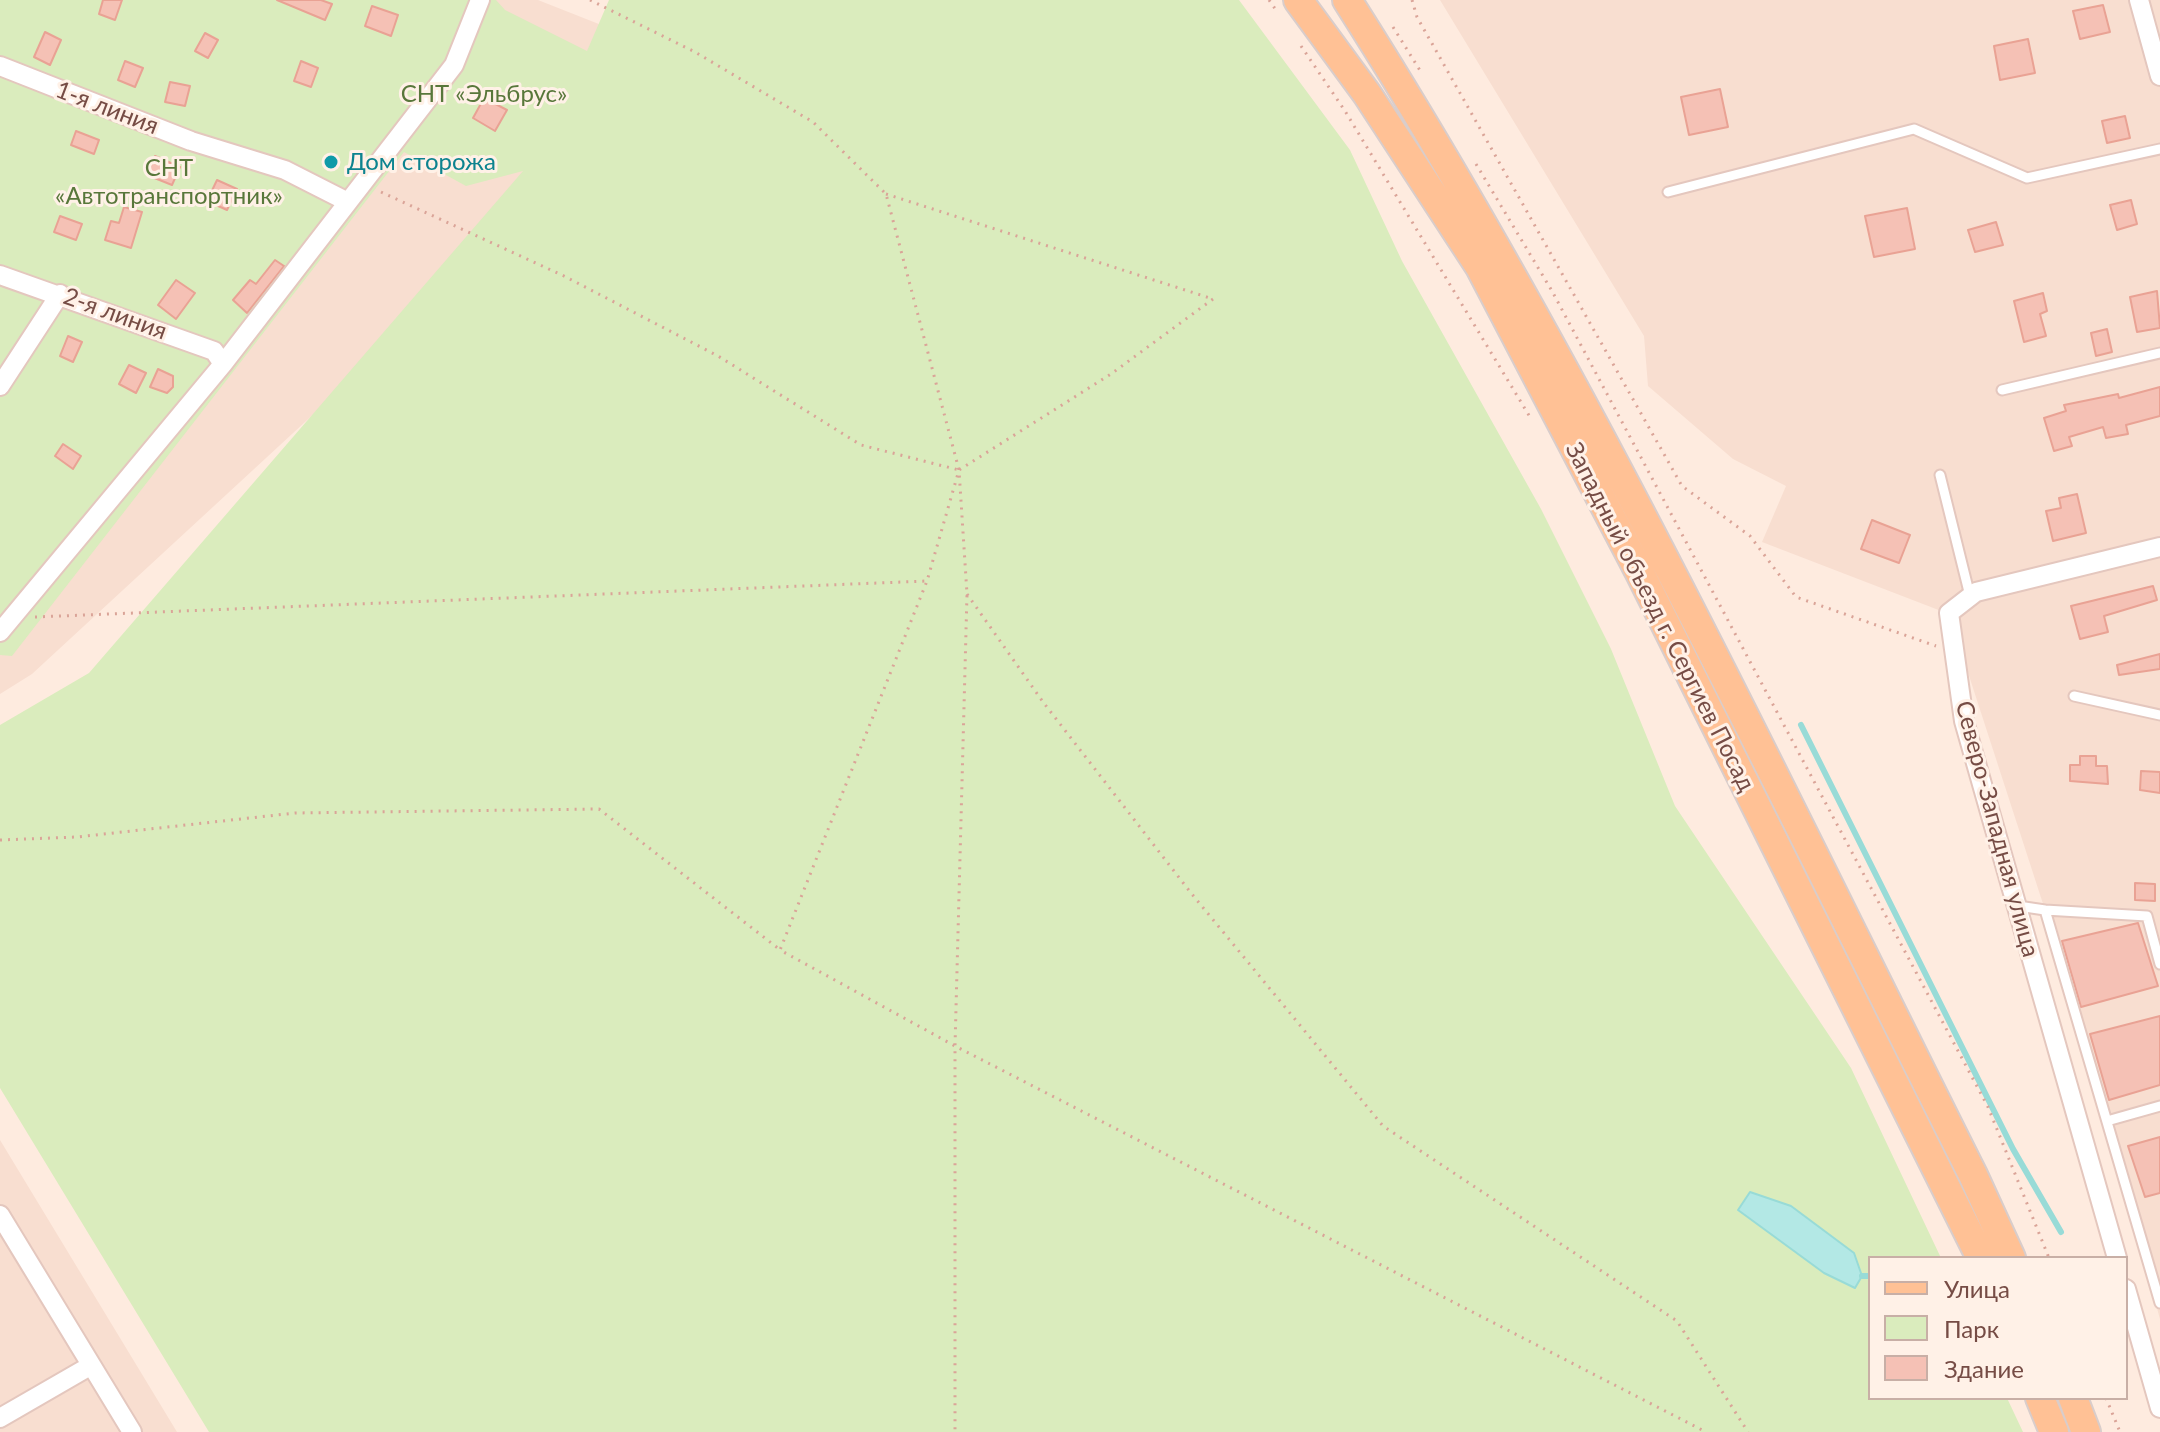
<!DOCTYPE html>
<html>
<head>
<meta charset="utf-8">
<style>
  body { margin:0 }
  #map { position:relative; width:2160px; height:1432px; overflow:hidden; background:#feebdf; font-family:Lato,sans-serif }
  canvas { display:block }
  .legend { position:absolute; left:1868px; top:1256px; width:260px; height:144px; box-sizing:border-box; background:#fff1e7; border:2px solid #c8afa6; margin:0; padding:10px 14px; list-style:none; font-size:24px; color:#764c45 }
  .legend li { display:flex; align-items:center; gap:16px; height:40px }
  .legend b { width:40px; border:2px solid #c8afa6 }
</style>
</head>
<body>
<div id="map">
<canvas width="2160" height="1432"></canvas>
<ul class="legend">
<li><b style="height:10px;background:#ffc195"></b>Улица</li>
<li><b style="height:22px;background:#daecbd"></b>Парк</li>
<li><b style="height:22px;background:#f5c1b5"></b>Здание</li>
</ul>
</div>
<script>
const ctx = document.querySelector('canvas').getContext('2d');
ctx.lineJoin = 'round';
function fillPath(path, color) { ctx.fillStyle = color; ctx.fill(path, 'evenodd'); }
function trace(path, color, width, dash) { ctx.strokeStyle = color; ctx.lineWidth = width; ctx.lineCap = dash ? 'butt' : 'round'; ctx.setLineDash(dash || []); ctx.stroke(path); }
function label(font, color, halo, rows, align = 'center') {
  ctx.font = font + ' Lato,sans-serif'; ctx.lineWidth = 6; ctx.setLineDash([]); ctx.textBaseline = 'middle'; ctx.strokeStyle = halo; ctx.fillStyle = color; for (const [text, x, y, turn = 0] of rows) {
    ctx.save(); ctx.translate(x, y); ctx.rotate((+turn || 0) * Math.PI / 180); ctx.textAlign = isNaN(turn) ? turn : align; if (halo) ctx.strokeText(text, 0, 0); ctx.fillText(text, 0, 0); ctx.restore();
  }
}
fillPath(new Path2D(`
  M0 0H538L695 62 32 674 0 694Z
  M1440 0H2160V1319L2045 910 1949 614 1762 542 1786 486 1733 459 1648 386 1644 336Z
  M0 1140 177 1432H0Z`), '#f8ded0');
fillPath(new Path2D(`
  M0 0H496L505 10 587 51 609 0H1239L1350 150 1402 261 1541 509 1611 649 1675 806 1851 1068 1941 1258H1870V1398H2007L2023 1432H209L0 1088V725L89 673 523 171 466 186 404 152 12 656 0 655Z`), '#daecbd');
const water = new Path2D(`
  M1750 1192 1791 1206 1854 1253 1862 1276 1855 1288 1824 1273 1738 1210Z`);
fillPath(water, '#b3e8e5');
trace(water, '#98dbd7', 2);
trace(new Path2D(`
  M1801 725 2013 1149 2061 1232
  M1862 1276H1870`), '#98dbd7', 6);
const building = new Path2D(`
  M103 0H122L115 20 99 14Z
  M277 0H321L332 4 325 20Z
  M2103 5 2110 32 2080 39 2073 11Z
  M372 6 398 15 391 36 365 26Z
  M45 32 61 40 50 65 34 57Z
  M205 33 218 40 208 58 195 51Z
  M2028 39 2035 73 2000 80 1994 46Z
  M125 61 143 68 135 87 118 80Z
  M301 61 318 68 311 87 294 81Z
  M170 82 190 86 185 106 165 102Z
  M1720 89 1728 127 1689 135 1681 97Z
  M484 98 507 110 495 131 473 118Z
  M2125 116 2130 138 2107 143 2102 121Z
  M76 131 99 140 94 154 71 145Z
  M155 156 180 167 172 185 147 175Z
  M217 180 237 189 227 210 207 201Z
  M2131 200 2137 224 2117 230 2110 205Z
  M124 207 142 212 131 248 105 240 111 221 119 223Z
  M1907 208 1915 249 1874 257 1865 216Z
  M60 216 82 224 76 240 54 232Z
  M1996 222 2003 245 1975 252 1968 230Z
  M275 260 284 266 247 313 233 300 250 280 256 284Z
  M176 280 195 293 176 319 158 305Z
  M2157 291 2160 328 2137 332 2130 297Z
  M2043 293 2047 311 2040 314 2046 336 2024 342 2014 301Z
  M2107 329 2112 352 2096 356 2091 333Z
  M68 336 82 342 73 362 60 356Z
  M129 365 146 373 136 393 119 384Z
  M158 369 173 376V387L167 393 150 387Z
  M2160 387V416L2126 425 2128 434 2106 438 2103 427 2069 437 2072 446 2054 451 2044 418 2066 411 2064 405 2118 394 2119 398Z
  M63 444 81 456 73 469 55 456Z
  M2077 494 2086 533 2053 541 2046 511 2061 508 2059 498Z
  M1872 520 1910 535 1899 563 1861 549Z
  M2153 586 2157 600 2104 616 2108 632 2080 639 2071 606Z
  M2160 654V669L2119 675 2117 665Z
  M2080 756H2096V766H2107L2108 784 2070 781V765H2080Z
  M2141 771 2160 772V793L2140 790Z
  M2135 883 2155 884V901L2135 900Z
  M2138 923 2158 986 2081 1007 2062 941Z
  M2160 1016V1085L2109 1100 2090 1034Z
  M2160 1137V1193L2145 1197 2128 1146Z`);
fillPath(building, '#f5c1b5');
trace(building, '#e9a294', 2);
const lane = new Path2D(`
  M1668 192 1914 129 2027 178 2160 149
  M2002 390 2160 353
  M1940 475 1970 596
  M2074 696 2160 715
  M2018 906 2045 910 2160 1303
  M2045 910 2147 916 2160 964
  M2107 1121 2160 1106`);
const street = new Path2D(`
  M2139 0 2160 76
  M0 66 191 141 285 170 348 202
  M0 275 214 351 223 364
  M0 386 60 294
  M0 632 223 364 454 65 480 0
  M0 1215 132 1432
  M2117 1258 1964 721 1949 613 1976 592 2160 547
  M2126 1289 2160 1408
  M0 1418 90 1366`);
const primary = new Path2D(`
  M1298 0 1367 94 1480 267 1640 573 1981 1258
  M1347 0C1586 375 1774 779 1973 1175L2011 1258
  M2040 1398 2054 1432
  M2073 1398 2086 1432`);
trace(lane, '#e4c7be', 13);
trace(street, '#e4c7be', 22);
trace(primary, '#d9cdcb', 32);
trace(new Path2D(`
  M590 0 695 52 813 122 886 194 959 470 967 594 955 1046V1432
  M1269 0 1276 10
  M1412 0 1417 17 1682 486 1750 536 1796 597 1936 646
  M1393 27 1421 72
  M1301 46 1345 111 1530 417
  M1476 164 1552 291 1988 1107 2049 1258
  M381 192 564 276 718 356 861 445 959 470
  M886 194 1213 299
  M1213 299 1111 374 959 470 927 581 780 950 955 1046 1706 1432
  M967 594 1043 702 1191 893 1383 1126 1677 1321 1748 1432
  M35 617 927 581
  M0 840 77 837 295 813 599 809 779 949
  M2106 1398 2120 1432`), '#daa498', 3, [2, 6]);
trace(lane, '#fff', 9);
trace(street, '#fff', 18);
trace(primary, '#ffc195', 28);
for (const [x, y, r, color] of [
  [331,162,8,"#0f9aa8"]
]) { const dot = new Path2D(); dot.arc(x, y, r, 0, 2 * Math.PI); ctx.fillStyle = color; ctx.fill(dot); trace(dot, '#fff1e7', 3); }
label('24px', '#58773a', '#fff1e7', [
  ["СНТ «Эльбрус»",484,94],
  ["СНТ",169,168],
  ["«Автотранспортник»",169,196]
]);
label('24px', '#764c45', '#fff1e7', [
  ["1-я линия",107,108,21],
  ["2-я линия",115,314,20],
  ["Западный объезд г. Сергиев Посад",1660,617,63],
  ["Северо-Западная улица",1997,829,75]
]);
label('24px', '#0d838f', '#fff1e7', [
  ["Дом сторожа",347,162]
], 'left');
</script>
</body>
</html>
